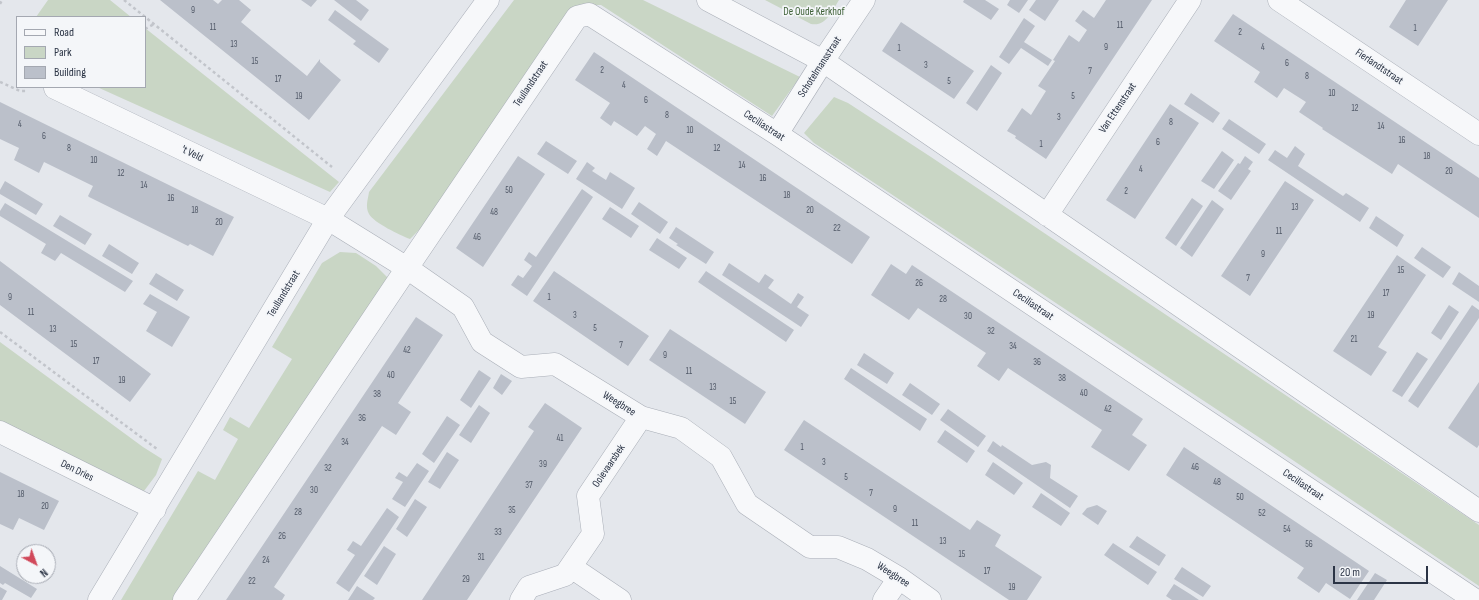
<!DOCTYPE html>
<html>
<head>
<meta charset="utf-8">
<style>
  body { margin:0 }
  #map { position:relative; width:1479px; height:600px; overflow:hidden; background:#e4e7ec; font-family:"Sofia Sans Condensed",sans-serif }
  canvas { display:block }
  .legend { position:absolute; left:16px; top:16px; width:130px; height:72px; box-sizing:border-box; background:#f4f6f9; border:1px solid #a4a8b1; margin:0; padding:5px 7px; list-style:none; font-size:12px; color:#2b3445 }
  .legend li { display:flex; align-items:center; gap:8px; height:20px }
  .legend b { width:20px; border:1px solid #a4a8b1 }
  .north { position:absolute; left:16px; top:544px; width:40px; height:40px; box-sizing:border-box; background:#f4f6f9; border:1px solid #a4a8b1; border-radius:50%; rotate:139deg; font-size:11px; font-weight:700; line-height:16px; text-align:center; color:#2b3445 }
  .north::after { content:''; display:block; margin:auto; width:14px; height:18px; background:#d1495b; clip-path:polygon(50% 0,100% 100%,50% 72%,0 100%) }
  .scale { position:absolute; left:1333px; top:566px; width:95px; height:18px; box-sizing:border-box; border:2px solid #2b3445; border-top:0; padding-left:5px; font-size:12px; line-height:14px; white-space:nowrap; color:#2b3445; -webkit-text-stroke:3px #f4f6f9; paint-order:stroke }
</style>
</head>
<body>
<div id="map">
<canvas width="1479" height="600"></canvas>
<ul class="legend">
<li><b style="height:5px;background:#f7f8fa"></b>Road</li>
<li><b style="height:11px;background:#c9d6c5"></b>Park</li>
<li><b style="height:11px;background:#bbc0ca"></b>Building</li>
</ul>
<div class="north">N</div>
<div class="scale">20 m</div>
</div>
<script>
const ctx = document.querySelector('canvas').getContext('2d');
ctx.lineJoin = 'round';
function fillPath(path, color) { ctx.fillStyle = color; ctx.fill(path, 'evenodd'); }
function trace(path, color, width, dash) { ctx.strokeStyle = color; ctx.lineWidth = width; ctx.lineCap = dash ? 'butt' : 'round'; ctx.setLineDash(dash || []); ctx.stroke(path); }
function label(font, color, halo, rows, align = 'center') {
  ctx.font = font + ' "Sofia Sans Condensed",sans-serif'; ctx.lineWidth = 3.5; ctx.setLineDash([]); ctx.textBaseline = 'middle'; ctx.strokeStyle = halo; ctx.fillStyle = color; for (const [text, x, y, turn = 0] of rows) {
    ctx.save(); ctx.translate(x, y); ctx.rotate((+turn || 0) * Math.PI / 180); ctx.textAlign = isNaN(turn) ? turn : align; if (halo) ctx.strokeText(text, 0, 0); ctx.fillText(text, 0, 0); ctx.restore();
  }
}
fillPath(new Path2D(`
  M48 0H110L131 17H36Z
  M514 0H643L800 77 772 116 601 5H583L422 227 410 239C400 235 374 223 369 214 365 207 368 199 369 192Z
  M765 0H839C832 11 826 27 811 24Z
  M145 28 339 182 330 192 97 87H145Z
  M834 97 848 103 931 157 1479 525V586L1266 442 814 143 804 133Z
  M340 252 356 253 376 266 395 285 180 600H121L198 471 215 480 238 439 223 430 230 417 249 428 292 359 272 347 322 263Z
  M0 342 143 447 162 459 156 475 144 491 0 422Z`), '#c9d6c5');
fillPath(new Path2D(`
  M160 0H213L218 4 222 0H239L251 10 241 22 307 76 320 59V62L341 80 309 120Z
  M301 0H317L311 7Z
  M334 0H356L369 10 361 21Z
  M964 0H985L999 9 991 20 963 2Z
  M1010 0H1028L1019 13 1007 5Z
  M1036 0H1059L1045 21 1029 10Z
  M1106 0H1152L1046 159 1015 138 1016 136 1007 131 1022 108 1031 115 1046 91 1038 86 1055 61 1053 60 1069 35 1079 42 1087 30 1075 21 1083 10 1094 18Z
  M1406 0H1448L1418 46 1389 27Z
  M335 10 389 49 379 63 353 44 356 41 328 20Z
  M1233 14 1479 178V218L1398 164 1392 174 1322 129 1323 128 1299 112 1306 102 1284 88 1277 98 1254 82 1260 72 1214 41Z
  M1024 18 1035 26 1024 42 1052 60 1048 66 1021 48 1009 64 999 57Z
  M901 22 974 71 954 99 882 51Z
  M594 52 870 237 852 264 666 141 657 156 647 149 656 134 645 126 637 136 614 121 611 126 600 118 610 103 575 80Z
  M991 65 1002 73 977 111 966 103Z
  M1191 93 1220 113 1213 123 1184 104Z
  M0 102 234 217 213 256 190 244 188 246 89 197 88 196 93 186 44 162 39 173 14 160 19 148 0 139Z
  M1170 104 1199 123 1135 219 1106 200Z
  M1229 119 1266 144 1259 154 1222 129Z
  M546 141 577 161 568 174 537 154Z
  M1295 146 1305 154 1298 166 1343 196 1346 193 1369 208 1360 222 1268 160 1275 150 1287 158Z
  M1222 151 1234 160 1214 189 1201 181Z
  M518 156 545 174 483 267 456 248Z
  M1245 156 1253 162 1248 169 1251 171 1231 200 1218 191 1238 163 1240 164Z
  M587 162 595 168 592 171 606 180 610 172 635 188 622 209 576 179Z
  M5 181 43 204 36 215 0 194V190Z
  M1285 181 1314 200 1250 296 1221 276Z
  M582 189 593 197 527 296 511 285 518 275 523 278 532 266 524 260 529 252 536 257Z
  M1192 198 1203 206 1176 246 1165 238Z
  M1212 200 1224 209 1192 257 1180 248Z
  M639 202 668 222 660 234 631 214Z
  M5 203 133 281 125 292 61 253 55 261 41 253 46 244 0 216V211Z
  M610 207 639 226 631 238 602 219Z
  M60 215 92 234 85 245 53 226Z
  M1376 216 1404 235 1397 247 1369 228Z
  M676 227 714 252 706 264 676 245 678 244 669 238Z
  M657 238 687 258 679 269 649 250Z
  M109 244 139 263 132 274 102 256Z
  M1422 247 1451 267 1443 278 1414 258Z
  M1397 255 1426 275 1378 347 1387 352 1371 376 1333 351Z
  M0 261 151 374 130 402 0 305Z
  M729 263 759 283 765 274 774 280 768 288 791 304 798 293 804 297 797 307 809 315 801 327 722 275Z
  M891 264 906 274 912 265 1143 419 1132 435 1147 445 1129 471 1091 447 1102 430 1008 368 999 381 977 366 986 353 918 308 909 320 871 295Z
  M554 271 649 336 628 366 533 301Z
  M706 271 794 330 786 342 698 282Z
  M1459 272 1479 286V302L1452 284Z
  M156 273 184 290 177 301 149 284Z
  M150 294 190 317 172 347 146 331 157 312 143 304Z
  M1449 305 1459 312 1441 340 1431 333Z
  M1472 305 1479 310V318L1418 408 1408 401Z
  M416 317 443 335 398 403 411 412 396 435 382 426 274 587 285 595 282 600H226Z
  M670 329 766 392 745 424 649 360Z
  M1417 352 1428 359 1402 397 1392 391Z
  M864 353 894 373 887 384 857 365Z
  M851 368 927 419 920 431 844 379Z
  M479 370 491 378 471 408 460 400Z
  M501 374 512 381 502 395 493 388Z
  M1479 382V445L1477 448 1448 428Z
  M910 383 940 404 932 415 902 395Z
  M545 403 582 428 467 600H422L534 431 528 427Z
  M479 405 490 413 471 443 459 435Z
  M948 409 986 436 978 447 940 420Z
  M447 416 460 425 434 463 422 454Z
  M804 420 970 530 977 520 1001 535 995 546 1042 577 1027 600H1009L784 450Z
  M945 430 975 451 967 463 937 442Z
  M993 441 1001 447 1002 445 1032 465 1046 462 1051 465 1050 478 1078 496 1070 508 987 451Z
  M1184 447 1369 571 1350 599 1326 583 1319 593 1297 578 1304 568 1166 475Z
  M447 452 459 460 440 489 428 482Z
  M993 462 1023 483 1014 495 985 475Z
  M417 463 429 471 405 507 392 499 403 482 395 478 399 472 407 477Z
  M0 472 59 501 44 530 19 518 13 530 0 524Z
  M1041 493 1070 513 1061 526 1032 507Z
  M415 499 427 507 407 537 396 529Z
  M1097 505 1107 511 1098 525 1082 514 1087 508Z
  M387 508 399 517 349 592 336 583 355 555 347 550 353 541 361 546Z
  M1137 536 1166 555 1159 566 1129 547Z
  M1113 543 1157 572 1148 585 1104 555Z
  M384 546 396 554 377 585 364 576Z
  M0 566 37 589 31 598 5 583 3 585 0 583Z
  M1182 567 1211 586 1203 597 1174 579Z
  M1375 573 1387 580 1374 600H1357Z
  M1174 584 1190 594 1199 600H1172L1166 596Z
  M357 586 375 598 373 600H348Z
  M0 587 7 591 2 600H0Z`), '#bbc0ca');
const minor = new Path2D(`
  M708 0 823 61 1479 511
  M1279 0 1479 134
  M55 88 328 219 407 268 463 307 482 342 521 367 555 364 641 417 681 428 721 457 747 504 810 547H838L867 559 899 578 930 600
  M777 134 823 61 864 0
  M1047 215 1190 0
  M0 432 155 509
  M571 567 620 600
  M99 600 328 219 488 0
  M184 600 407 268 554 51 577 17 589 14 777 134 1475 600
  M521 600 529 587 565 575 593 534 588 496 641 417
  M884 600 899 578`);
trace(minor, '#a9aeb7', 23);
trace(new Path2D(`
  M124 0 332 167
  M0 4 2 0
  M145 29 154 24
  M0 82 20 91H27
  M0 332 157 449`), '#c2c5cb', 2.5, [3, 3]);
trace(minor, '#f7f8fa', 22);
label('9px', '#4f5766', null, [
  ["9",193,11],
  ["11",1120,26],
  ["11",213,28],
  ["1",1415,29],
  ["2",1240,33],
  ["13",234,45],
  ["9",1106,48],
  ["4",1263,48],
  ["1",899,49],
  ["15",255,62],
  ["6",1287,64],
  ["3",926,66],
  ["2",602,71],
  ["7",1090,72],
  ["8",1307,77],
  ["17",278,80],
  ["5",949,82],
  ["4",624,86],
  ["10",1332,94],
  ["19",299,97],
  ["5",1073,97],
  ["6",646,101],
  ["12",1355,109],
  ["8",667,116],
  ["3",1059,118],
  ["8",1171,123],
  ["4",20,125],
  ["14",1381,127],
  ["10",690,131],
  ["6",44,137],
  ["16",1402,141],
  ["6",1158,143],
  ["1",1041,145],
  ["8",69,149],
  ["12",717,149],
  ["18",1427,157],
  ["10",94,161],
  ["14",742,166],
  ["4",1141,170],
  ["20",1449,172],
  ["12",121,174],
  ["16",763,179],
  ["14",144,186],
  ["50",509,191],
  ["2",1126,192],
  ["18",787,196],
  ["16",171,199],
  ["13",1295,208],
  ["18",195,211],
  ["20",810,211],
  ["48",494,213],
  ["20",219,223],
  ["22",837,229],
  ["11",1279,232],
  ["46",477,238],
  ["9",1263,255],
  ["15",1401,271],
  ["7",1248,279],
  ["26",919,284],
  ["17",1386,294],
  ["9",10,298],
  ["1",549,298],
  ["28",943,300],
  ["11",31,313],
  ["3",575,316],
  ["19",1371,316],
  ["30",968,317],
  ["5",595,329],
  ["13",53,330],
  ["32",991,332],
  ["21",1354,340],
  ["15",74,345],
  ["7",621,346],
  ["34",1013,347],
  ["42",407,351],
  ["9",665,356],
  ["17",96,362],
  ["36",1037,363],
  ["11",689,372],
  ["40",391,376],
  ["38",1062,379],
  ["19",122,381],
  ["13",713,388],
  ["40",1084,394],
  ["38",377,395],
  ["15",733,402],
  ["42",1108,410],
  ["36",362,419],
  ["41",560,439],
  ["34",345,443],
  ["1",802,448],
  ["3",824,463],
  ["39",543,465],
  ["46",1195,468],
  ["32",328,469],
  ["5",846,478],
  ["48",1217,483],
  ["37",529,486],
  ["30",314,491],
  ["7",871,494],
  ["18",21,495],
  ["50",1240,498],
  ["20",45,507],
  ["9",895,510],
  ["35",512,511],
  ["28",298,513],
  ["52",1262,514],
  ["11",915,524],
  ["54",1287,530],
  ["33",498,533],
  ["26",282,537],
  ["13",943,542],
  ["56",1309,545],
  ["15",962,555],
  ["31",481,558],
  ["24",266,561],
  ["17",987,572],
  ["29",466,580],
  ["22",252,582],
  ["19",1012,588]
]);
label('11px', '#3f6138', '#f4f6f9', [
  ["De Oude Kerkhof",814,12]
]);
label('11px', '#2b3445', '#f4f6f9', [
  ["Schotelmansstraat",820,67,-57],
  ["Fierlandtstraat",1379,67,34],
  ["Teullandstraat",531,84,-56],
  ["Van Ettenstraat",1118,108,-56],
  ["Ceciliastraat",764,126,33],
  ["'t Veld",192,154,26],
  ["Teullandstraat",284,294,-59],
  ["Ceciliastraat",1033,305,34],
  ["Weegbree",619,404,32],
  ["Ooievaarsbek",609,466,-56],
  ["Den Dries",77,471,26],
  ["Ceciliastraat",1303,485,34],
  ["Weegbree",893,575,33]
]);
</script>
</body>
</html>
